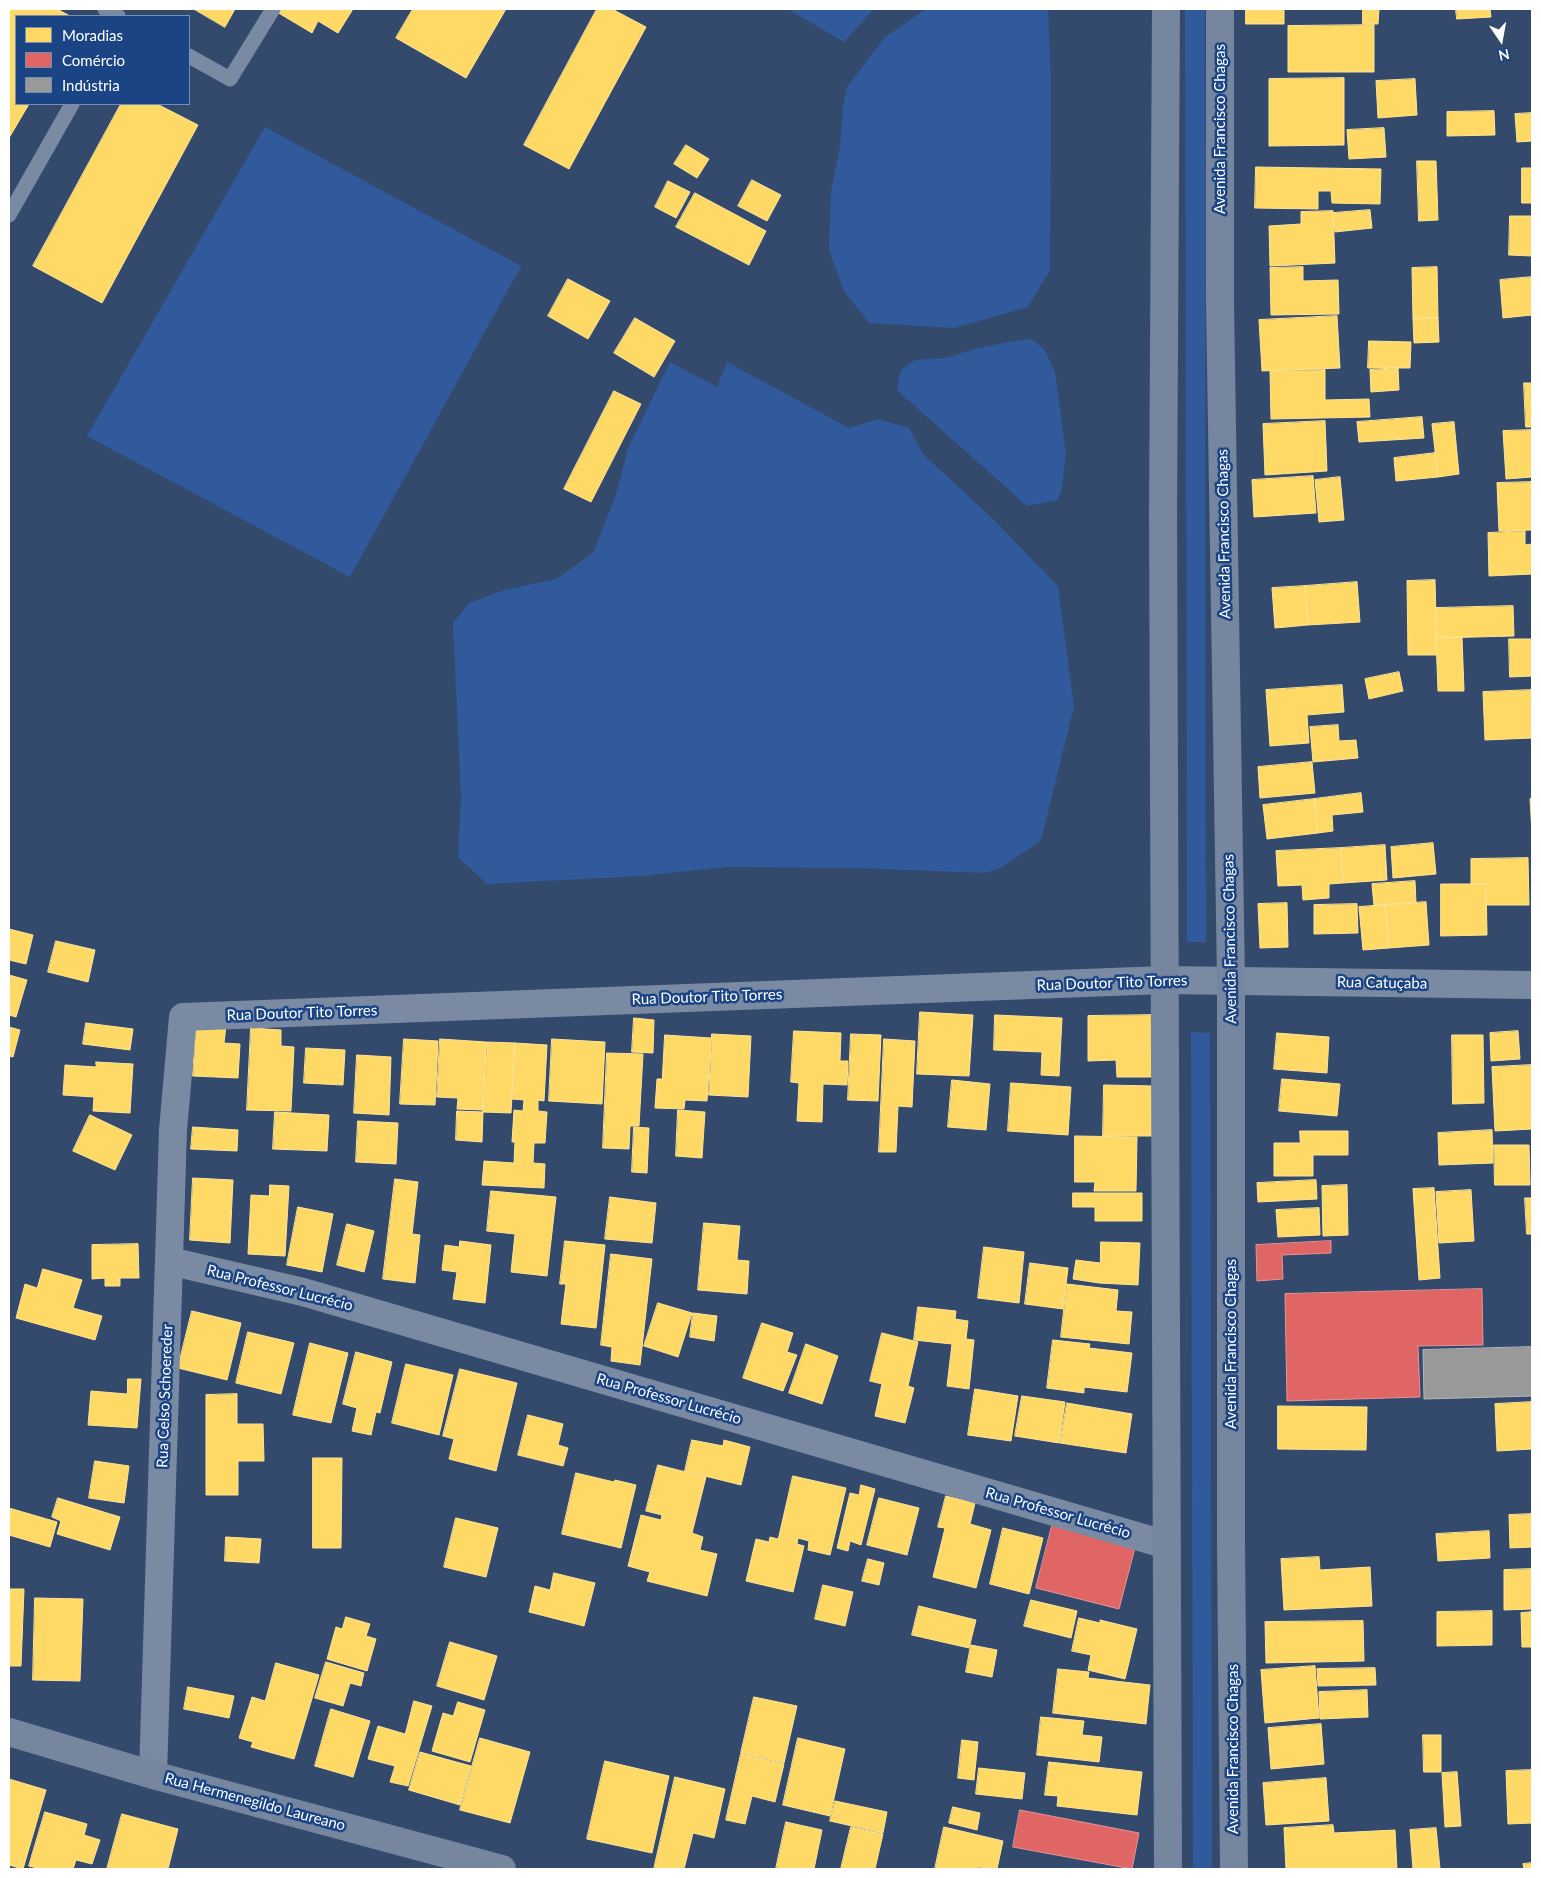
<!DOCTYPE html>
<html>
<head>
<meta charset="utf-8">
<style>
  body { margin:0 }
  #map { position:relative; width:1541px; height:1878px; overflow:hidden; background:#334a6d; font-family:Lato,sans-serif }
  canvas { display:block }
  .frame { position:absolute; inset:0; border:10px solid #fff; pointer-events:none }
  .legend { position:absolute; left:15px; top:15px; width:175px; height:90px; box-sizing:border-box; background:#1b4485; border:1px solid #768fb6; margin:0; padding:6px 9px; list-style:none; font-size:15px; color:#fff }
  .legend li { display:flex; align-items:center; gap:10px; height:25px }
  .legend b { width:25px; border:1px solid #768fb6 }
  .north { position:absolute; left:1476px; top:15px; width:50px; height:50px; -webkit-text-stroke:4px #1b4485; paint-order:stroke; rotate:168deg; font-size:14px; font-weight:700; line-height:20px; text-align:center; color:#fff }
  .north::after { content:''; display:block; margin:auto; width:18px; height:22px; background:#fff; clip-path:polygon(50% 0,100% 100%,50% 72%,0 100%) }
</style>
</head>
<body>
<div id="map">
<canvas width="1541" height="1878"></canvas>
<div class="frame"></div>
<ul class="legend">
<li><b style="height:14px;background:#ffd966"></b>Moradias</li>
<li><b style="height:14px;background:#e06666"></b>Comércio</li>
<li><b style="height:14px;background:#999"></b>Indústria</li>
</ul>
<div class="north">N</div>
</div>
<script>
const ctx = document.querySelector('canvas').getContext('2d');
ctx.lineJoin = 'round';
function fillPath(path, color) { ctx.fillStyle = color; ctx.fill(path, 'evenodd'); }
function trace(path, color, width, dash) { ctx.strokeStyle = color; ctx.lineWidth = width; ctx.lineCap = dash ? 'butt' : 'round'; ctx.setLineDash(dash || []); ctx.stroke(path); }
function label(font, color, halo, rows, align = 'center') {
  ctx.font = font + ' Lato,sans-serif'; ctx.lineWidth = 5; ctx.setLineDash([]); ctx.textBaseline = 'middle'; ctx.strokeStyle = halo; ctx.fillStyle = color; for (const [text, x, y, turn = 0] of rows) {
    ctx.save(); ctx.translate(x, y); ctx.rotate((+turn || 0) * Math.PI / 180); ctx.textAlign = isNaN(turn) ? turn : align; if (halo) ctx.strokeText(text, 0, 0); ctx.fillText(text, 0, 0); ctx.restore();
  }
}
fillPath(new Path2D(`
  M788 9H874L844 42Z
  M926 9H1048L1051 80 1050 270 1028 307 954 328 869 323 844 291 829 250 831 192 840 147 843 107 847 87 884 38Z
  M1185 9H1205L1206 942H1187Z
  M265 127 521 266 350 577 87 436Z
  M1031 339 1045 350 1055 372 1066 454 1062 487 1058 500 1027 506 898 391V379L902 369 915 360 945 358 978 348 1009 342Z
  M670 362 717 387 727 362 849 428 878 419 909 428 923 454 993 519 1058 586 1074 707 1041 840 1003 867 985 873 855 868 726 867 641 876 487 884 458 857 461 797 453 623 469 603 505 590 556 579 593 553 616 495 628 448Z
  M1191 1032 1210 1033 1212 1869H1193Z`), '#305a9c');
const homes = new Path2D(`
  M9 9H57L70 16H16V104H29L9 138Z
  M194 9H235L225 27Z
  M280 9H353L338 33 318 21 312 33 277 12Z
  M413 9H506L466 78 396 38Z
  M597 9H612L646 27 569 169 524 145Z
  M1246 9H1284V24H1246Z
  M1363 9H1379L1378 24H1363Z
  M1456 9H1490L1491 17 1457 19Z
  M1374 25V72H1288V26Z
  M1344 78V145L1269 146V79Z
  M1415 79 1417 115 1378 118 1376 81Z
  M121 104H157L198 125 102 303 33 266Z
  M1494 111 1495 135 1447 136V112Z
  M1532 113V141L1517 142 1515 114Z
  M1384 128 1386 157 1349 159 1347 130Z
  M686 145 709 159 697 178 674 164Z
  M1417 161H1436L1438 220 1419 221Z
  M1256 167 1381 169 1380 204 1332 203 1331 191H1318V209L1255 208Z
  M1522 168H1532V203H1522Z
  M752 180 781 195 767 221 738 206Z
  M668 181 690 192 676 218 655 207Z
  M695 193 766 231 749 265 676 227Z
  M1370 210 1372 228 1335 232 1333 213Z
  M1333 211 1335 263 1270 266 1269 226 1301 224V212Z
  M1510 216H1532V256L1509 255Z
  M1303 267V281L1338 280 1339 314 1271 315 1270 268Z
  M1437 267 1438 318 1413 319 1412 268Z
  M1532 277V315L1503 318 1500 280Z
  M568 279 610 301 588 339 548 316Z
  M1337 316 1340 368 1262 371 1259 320Z
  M635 318 675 341 654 377 614 353Z
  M1438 318 1439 342 1414 343 1413 319Z
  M1369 341 1411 342 1410 368H1368Z
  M1398 368 1399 390 1371 392 1370 370Z
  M1325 370V400L1369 399 1370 417 1271 419 1270 371Z
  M1524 383H1532V427H1526Z
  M614 391 641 404 591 502 564 489Z
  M1422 417 1424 438 1359 442 1357 422Z
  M1325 421 1327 471 1265 475 1263 424Z
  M1454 422 1459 474 1438 477 1432 424Z
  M1532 430V477L1506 479 1503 431Z
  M1435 453 1438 477 1396 481 1394 458Z
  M1313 476 1316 513 1254 517 1252 480Z
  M1340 477 1344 520 1319 522 1315 480Z
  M1532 482V530L1499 531 1497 483Z
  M1525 531V545L1532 544V574L1489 576 1488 533Z
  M1435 580 1437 655H1408L1407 581Z
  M1357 582 1360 622 1308 625 1305 586Z
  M1305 586 1308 625 1275 628 1272 588Z
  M1513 606 1514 636 1436 638V608Z
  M1462 637 1464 691H1438L1436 638Z
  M1509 639H1532V676L1510 677Z
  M1399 672 1403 691 1369 699 1365 679Z
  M1342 685 1344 712 1307 715 1309 743 1270 746 1266 690Z
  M1532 690V738L1485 740 1483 692Z
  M1338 725 1339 741 1356 740 1358 758 1313 762 1310 727Z
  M1312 762 1315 793 1260 798 1258 767Z
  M1361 793 1363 812 1332 815 1333 831 1318 833 1314 799Z
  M1532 798V833L1530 799Z
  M1314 799 1318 833 1267 839 1263 805Z
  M1433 843 1436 874 1393 878 1391 847Z
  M1385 845 1387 880 1343 883 1341 848Z
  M1341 848 1343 883 1329 884V898L1303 900 1302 885 1278 886 1276 851Z
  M1528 858 1529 905H1486V884H1471V859Z
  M1415 881 1416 903 1374 906 1372 884Z
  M1441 884H1486L1487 935 1441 936Z
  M1426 902 1429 945 1389 948 1385 905Z
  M1287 903 1288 947 1260 948 1258 904Z
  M1357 904 1358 933 1314 934V905Z
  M1385 905 1389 948 1363 950 1359 907Z
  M9 929 33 935 26 964 9 960Z
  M56 941 95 950 88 982 48 972Z
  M9 975 27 980 16 1017 9 1015Z
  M920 1012 973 1015 969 1076 917 1074Z
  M995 1015 1062 1018 1059 1076 1041 1075 1042 1052 994 1050Z
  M1153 1015V1077H1117L1116 1060 1088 1061V1016Z
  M634 1018 654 1020 653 1053 632 1052Z
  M86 1023 133 1029 130 1050 83 1044Z
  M196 1024 226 1025 224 1043 240 1044 238 1078 193 1076Z
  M9 1027 20 1030 13 1057 9 1056Z
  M251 1028 281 1030V1046L294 1047 291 1111 247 1110Z
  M794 1031 841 1033 840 1061H848L847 1085 823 1084 822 1122 797 1121 799 1083 791 1082Z
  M1518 1031 1520 1059 1491 1061 1490 1033Z
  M1277 1033 1329 1037 1327 1073 1274 1069Z
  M712 1034 751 1036 748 1097 709 1095Z
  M851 1034 881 1035 878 1101 848 1100Z
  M665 1035 711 1038 707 1101 685 1100 684 1109 655 1108 657 1079H662Z
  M1452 1035H1483L1484 1103 1453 1104Z
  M404 1039 438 1041 435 1105 400 1104Z
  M440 1039 486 1042 483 1110 457 1109 458 1098 437 1097Z
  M552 1039 605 1042 602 1104 549 1101Z
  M884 1039 915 1041 912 1107 898 1106 896 1152H879Z
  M487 1042 515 1043 511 1113 483 1112Z
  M515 1043 547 1045 544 1101 538 1100V1111L547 1112 545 1143H534L533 1163 545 1164 544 1188 482 1185 484 1161 514 1163 515 1142H512L514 1110 523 1111 524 1100 512 1099Z
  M306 1048 345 1050 343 1085 304 1083Z
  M607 1053 643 1054 639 1126H630L629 1149 603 1148Z
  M357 1055 391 1057 389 1115 354 1113Z
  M96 1062 133 1064 130 1113 93 1111 94 1097 63 1095 65 1065 96 1067Z
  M1532 1065V1129L1495 1131 1492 1067Z
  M1282 1079 1340 1084 1337 1116 1279 1111Z
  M952 1080 990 1084 986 1130 948 1127Z
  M1011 1083 1071 1087 1068 1135 1008 1131Z
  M1104 1085 1155 1086 1154 1136H1103Z
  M678 1110 705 1112 702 1158 676 1156Z
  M457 1111 483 1112 482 1142 456 1140Z
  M275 1112 329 1115 327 1151 273 1149Z
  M90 1115 132 1135 115 1170 73 1151Z
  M358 1121 398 1123 396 1164 356 1162Z
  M193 1127 238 1130 237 1151 191 1149Z
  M634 1127 649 1128 647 1173 632 1172Z
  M1492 1130 1493 1163 1439 1165 1438 1133Z
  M1300 1131H1348V1155H1313V1176H1274V1143H1300Z
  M1075 1136 1137 1137 1136 1191H1094L1095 1182H1075Z
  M1494 1145H1529L1530 1185H1495Z
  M193 1178 233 1180 230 1243 190 1240Z
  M395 1179 418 1182 412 1234 420 1235 415 1283 383 1279Z
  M1316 1180 1317 1199 1258 1202 1257 1183Z
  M270 1185 289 1186 285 1256 248 1254 251 1195 269 1196Z
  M1347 1185 1348 1235 1323 1236 1322 1186Z
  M1434 1188 1440 1278 1419 1280 1413 1189Z
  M1471 1190 1474 1241 1439 1243 1436 1192Z
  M491 1191 556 1197 547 1276 511 1272 515 1234 487 1231Z
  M1073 1193H1142V1221H1095V1207H1073Z
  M610 1197 656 1203 652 1243 605 1239Z
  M1525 1198H1532V1234H1527Z
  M298 1207 333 1214 322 1272 287 1265Z
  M1319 1208 1320 1235 1278 1237 1276 1210Z
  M704 1223 740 1226 737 1260 749 1261 747 1294 698 1290Z
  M347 1224 374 1231 364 1272 337 1265Z
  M460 1241 491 1245 485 1303 453 1299 457 1272 442 1270 445 1245 459 1247Z
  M565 1241 605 1245 596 1328 561 1324 566 1284H560Z
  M1101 1242 1140 1243 1138 1285 1099 1283 1073 1279 1076 1260 1100 1263Z
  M138 1244 139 1278H120V1286H105V1278L92 1279V1245Z
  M984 1247 1024 1252 1019 1303 978 1298Z
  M611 1254 652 1259 640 1365 611 1361 612 1347 601 1345Z
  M1030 1263 1068 1268 1063 1309 1025 1304Z
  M43 1269 82 1280 73 1308 102 1316 95 1340 16 1318 25 1284 37 1288Z
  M1067 1284 1118 1290 1116 1311 1132 1312 1129 1344 1061 1337Z
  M658 1303 692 1313 678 1357 644 1346Z
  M918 1307 956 1311 955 1319 968 1321 966 1339 974 1340 969 1389 947 1386 952 1344 914 1340Z
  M192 1311 241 1323 227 1380 178 1368Z
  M693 1313 717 1316 714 1341 690 1337Z
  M762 1323 793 1333 787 1352 797 1355 783 1391 743 1378Z
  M248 1332 294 1343 281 1394 236 1383Z
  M882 1333 918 1342 908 1386 914 1388 905 1423 875 1416 882 1384 870 1381Z
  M1053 1340 1090 1344 1089 1348 1132 1353 1127 1392 1084 1387V1393L1047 1388Z
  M310 1343 348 1353 331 1423 293 1415Z
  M806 1344 838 1356 822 1404 789 1393Z
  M356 1352 392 1362 380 1413 376 1412 371 1435 352 1431 357 1408 343 1404Z
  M406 1364 453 1375 439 1435 392 1423Z
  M460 1369 517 1383 496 1471 449 1459 454 1439 443 1436Z
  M128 1379H141L137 1428 88 1425 91 1391 127 1394Z
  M975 1389 1018 1396 1011 1441 968 1435Z
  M237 1394V1424H263L264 1461H238V1495H206V1395Z
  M1022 1396 1065 1402 1059 1443 1015 1436Z
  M1532 1402V1449L1497 1451 1495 1404Z
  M1067 1403 1132 1414 1126 1453 1060 1443Z
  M1278 1406 1367 1407 1366 1450 1278 1449Z
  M528 1415 563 1424 558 1445 568 1448 563 1466 518 1455Z
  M692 1440 723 1446 724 1440 750 1447 741 1485 685 1471Z
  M313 1458H342L341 1548H313Z
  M95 1461 129 1466 124 1503 89 1498Z
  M658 1465 706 1477 692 1533 703 1537 700 1550 717 1554 707 1596 647 1581 650 1572 628 1566 641 1515 661 1520 662 1515 646 1511Z
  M576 1473 614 1482 615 1480 636 1485 621 1548 562 1534Z
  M793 1476 846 1488 830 1555 808 1550 809 1541 798 1538 797 1544 804 1546 793 1592 746 1581 756 1539 769 1542 770 1537 778 1539Z
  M861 1485 875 1489 861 1545 850 1541 848 1551 837 1548 850 1493 859 1495Z
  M946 1496 975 1503 970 1524 991 1530 976 1588 933 1577 945 1528 938 1527Z
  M58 1498 120 1517 110 1550 57 1534 61 1521 52 1517Z
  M879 1498 919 1508 907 1555 867 1545Z
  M9 1508 57 1522 50 1547 9 1535Z
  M1532 1514V1547L1510 1548 1509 1515Z
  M456 1518 498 1528 486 1577 444 1567Z
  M1003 1528 1043 1538 1029 1594 990 1584Z
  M1489 1531 1490 1558 1438 1561 1436 1534Z
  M226 1537 261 1539 259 1563 225 1561Z
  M1319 1557 1320 1570 1370 1567 1372 1606 1284 1610 1281 1559Z
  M868 1559 884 1563 879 1585 862 1581Z
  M1532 1569V1609L1504 1610V1570Z
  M554 1573 595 1583 584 1626 529 1612 535 1586 550 1590Z
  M823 1585 853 1592 845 1626 815 1619Z
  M9 1589H24L21 1666H9Z
  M35 1598 83 1599 80 1681 33 1680Z
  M1031 1600 1077 1611 1071 1638 1024 1626Z
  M919 1606 976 1620 969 1648 912 1635Z
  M1492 1611V1645L1437 1646V1612Z
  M1532 1612V1647H1522L1521 1613Z
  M346 1617 370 1624 366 1636 376 1639 367 1671 327 1659 336 1627 342 1629Z
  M1079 1618 1100 1623V1620L1137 1629 1125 1679 1088 1670 1091 1655 1072 1651Z
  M1363 1621 1364 1661 1266 1663 1265 1622Z
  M450 1642 497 1656 484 1700 437 1686Z
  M971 1645 997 1650 992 1677 966 1672Z
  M326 1662 364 1673 361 1686 350 1683 343 1706 315 1698Z
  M276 1663 319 1675 294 1759 251 1747 253 1742 239 1738 252 1697 265 1701Z
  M1315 1666 1319 1718 1265 1723 1261 1670Z
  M1375 1668 1376 1685 1318 1686 1317 1669Z
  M1058 1669 1089 1672 1088 1678 1150 1685 1146 1724 1053 1713Z
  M188 1687 234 1696 229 1718 184 1709Z
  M1367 1690 1368 1717 1320 1719 1319 1692Z
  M754 1697 797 1706 784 1763 741 1753Z
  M414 1701 432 1706 408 1786 390 1782 395 1766 368 1759 378 1726 405 1734Z
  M458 1702 485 1710 470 1762 432 1751 443 1713 453 1716Z
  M331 1709 370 1721 353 1777 315 1766Z
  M1041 1717 1084 1721 1082 1735 1102 1737 1099 1762 1037 1755Z
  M1321 1724 1324 1764 1271 1769 1268 1728Z
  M1423 1735H1441V1772H1424Z
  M480 1738 530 1752 510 1823 460 1810Z
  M798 1738 845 1749 830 1816 783 1805Z
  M962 1740 978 1742 974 1780 958 1778Z
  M420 1752 471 1766 460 1805 409 1790Z
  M741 1754 784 1764 775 1802 752 1796 745 1824 726 1820Z
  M605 1761 669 1776 652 1853 587 1839Z
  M1049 1762 1142 1772 1137 1815 1057 1806 1058 1796 1045 1795Z
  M979 1768 1025 1773 1022 1799 976 1794Z
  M1532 1770V1823L1508 1824 1506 1771Z
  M1457 1772 1461 1826 1445 1827 1442 1773Z
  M675 1777 725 1789 714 1838 693 1833 684 1869H654Z
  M1326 1778 1329 1821 1266 1825 1263 1783Z
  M9 1779 46 1790 23 1869 9 1865Z
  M835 1801 887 1812 883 1833 830 1821Z
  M953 1807 980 1813 977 1830 949 1823Z
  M45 1812 87 1824 84 1835 100 1840 92 1864 76 1860 73 1869H40L29 1866Z
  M122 1814 178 1829 168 1869H107Z
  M786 1822 822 1830 814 1869H776Z
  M1333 1825 1334 1833 1395 1830 1397 1869H1286L1284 1828Z
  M851 1827 883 1834 875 1869H841Z
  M944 1827 1003 1841 997 1869 978 1867 977 1869H935Z
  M1436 1828 1440 1869H1413L1410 1830Z
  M1532 1863V1869H1524L1523 1864Z`);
fillPath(homes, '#ffd966');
trace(homes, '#ffe494', 1);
const shops = new Path2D(`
  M1331 1241V1253L1282 1255 1283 1279 1257 1281 1256 1245Z
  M1482 1289 1483 1345 1418 1346 1420 1397 1287 1401 1285 1294Z
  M1054 1518 1137 1540 1119 1609 1036 1588Z
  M1020 1810 1139 1833 1132 1869 1013 1847Z`);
fillPath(shops, '#e06666');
trace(shops, '#e99494', 1);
const industry = new Path2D(`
  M1532 1347V1396L1424 1399 1423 1350Z`);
fillPath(industry, '#999');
trace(industry, '#b8b8b8', 1);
trace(new Path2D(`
  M105 9 118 16
  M189 56 230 79 273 9
  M9 215 72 104`), '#7a8aa3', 15);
trace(new Path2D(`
  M169 1261 303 1292 1167 1545
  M153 1775 173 1130 183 1017 1164 980 1532 985`), '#7a8aa3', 28);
trace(new Path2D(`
  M1166 9 1163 513 1168 1869
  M1220 9V303L1231 980V1545L1234 1869
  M9 1732 153 1775 502 1869`), '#75869e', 28);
label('15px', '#fff', '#1b4485', [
  ["Avenida Francisco Chagas",1220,129,-90],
  ["Avenida Francisco Chagas",1224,534,-91],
  ["Avenida Francisco Chagas",1230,939,-91],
  ["Rua Doutor Tito Torres",1112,983,-2],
  ["Rua Catuçaba",1382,983,1],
  ["Rua Doutor Tito Torres",707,997,-2],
  ["Rua Doutor Tito Torres",302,1013,-2],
  ["Rua Professor Lucrécio",280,1288,14],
  ["Avenida Francisco Chagas",1231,1344,-90],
  ["Rua Celso Schoereder",165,1396,-88],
  ["Rua Professor Lucrécio",669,1399,16],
  ["Rua Professor Lucrécio",1058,1513,16],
  ["Avenida Francisco Chagas",1233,1749,-90],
  ["Rua Hermenegildo Laureano",255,1802,15]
]);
</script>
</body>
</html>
